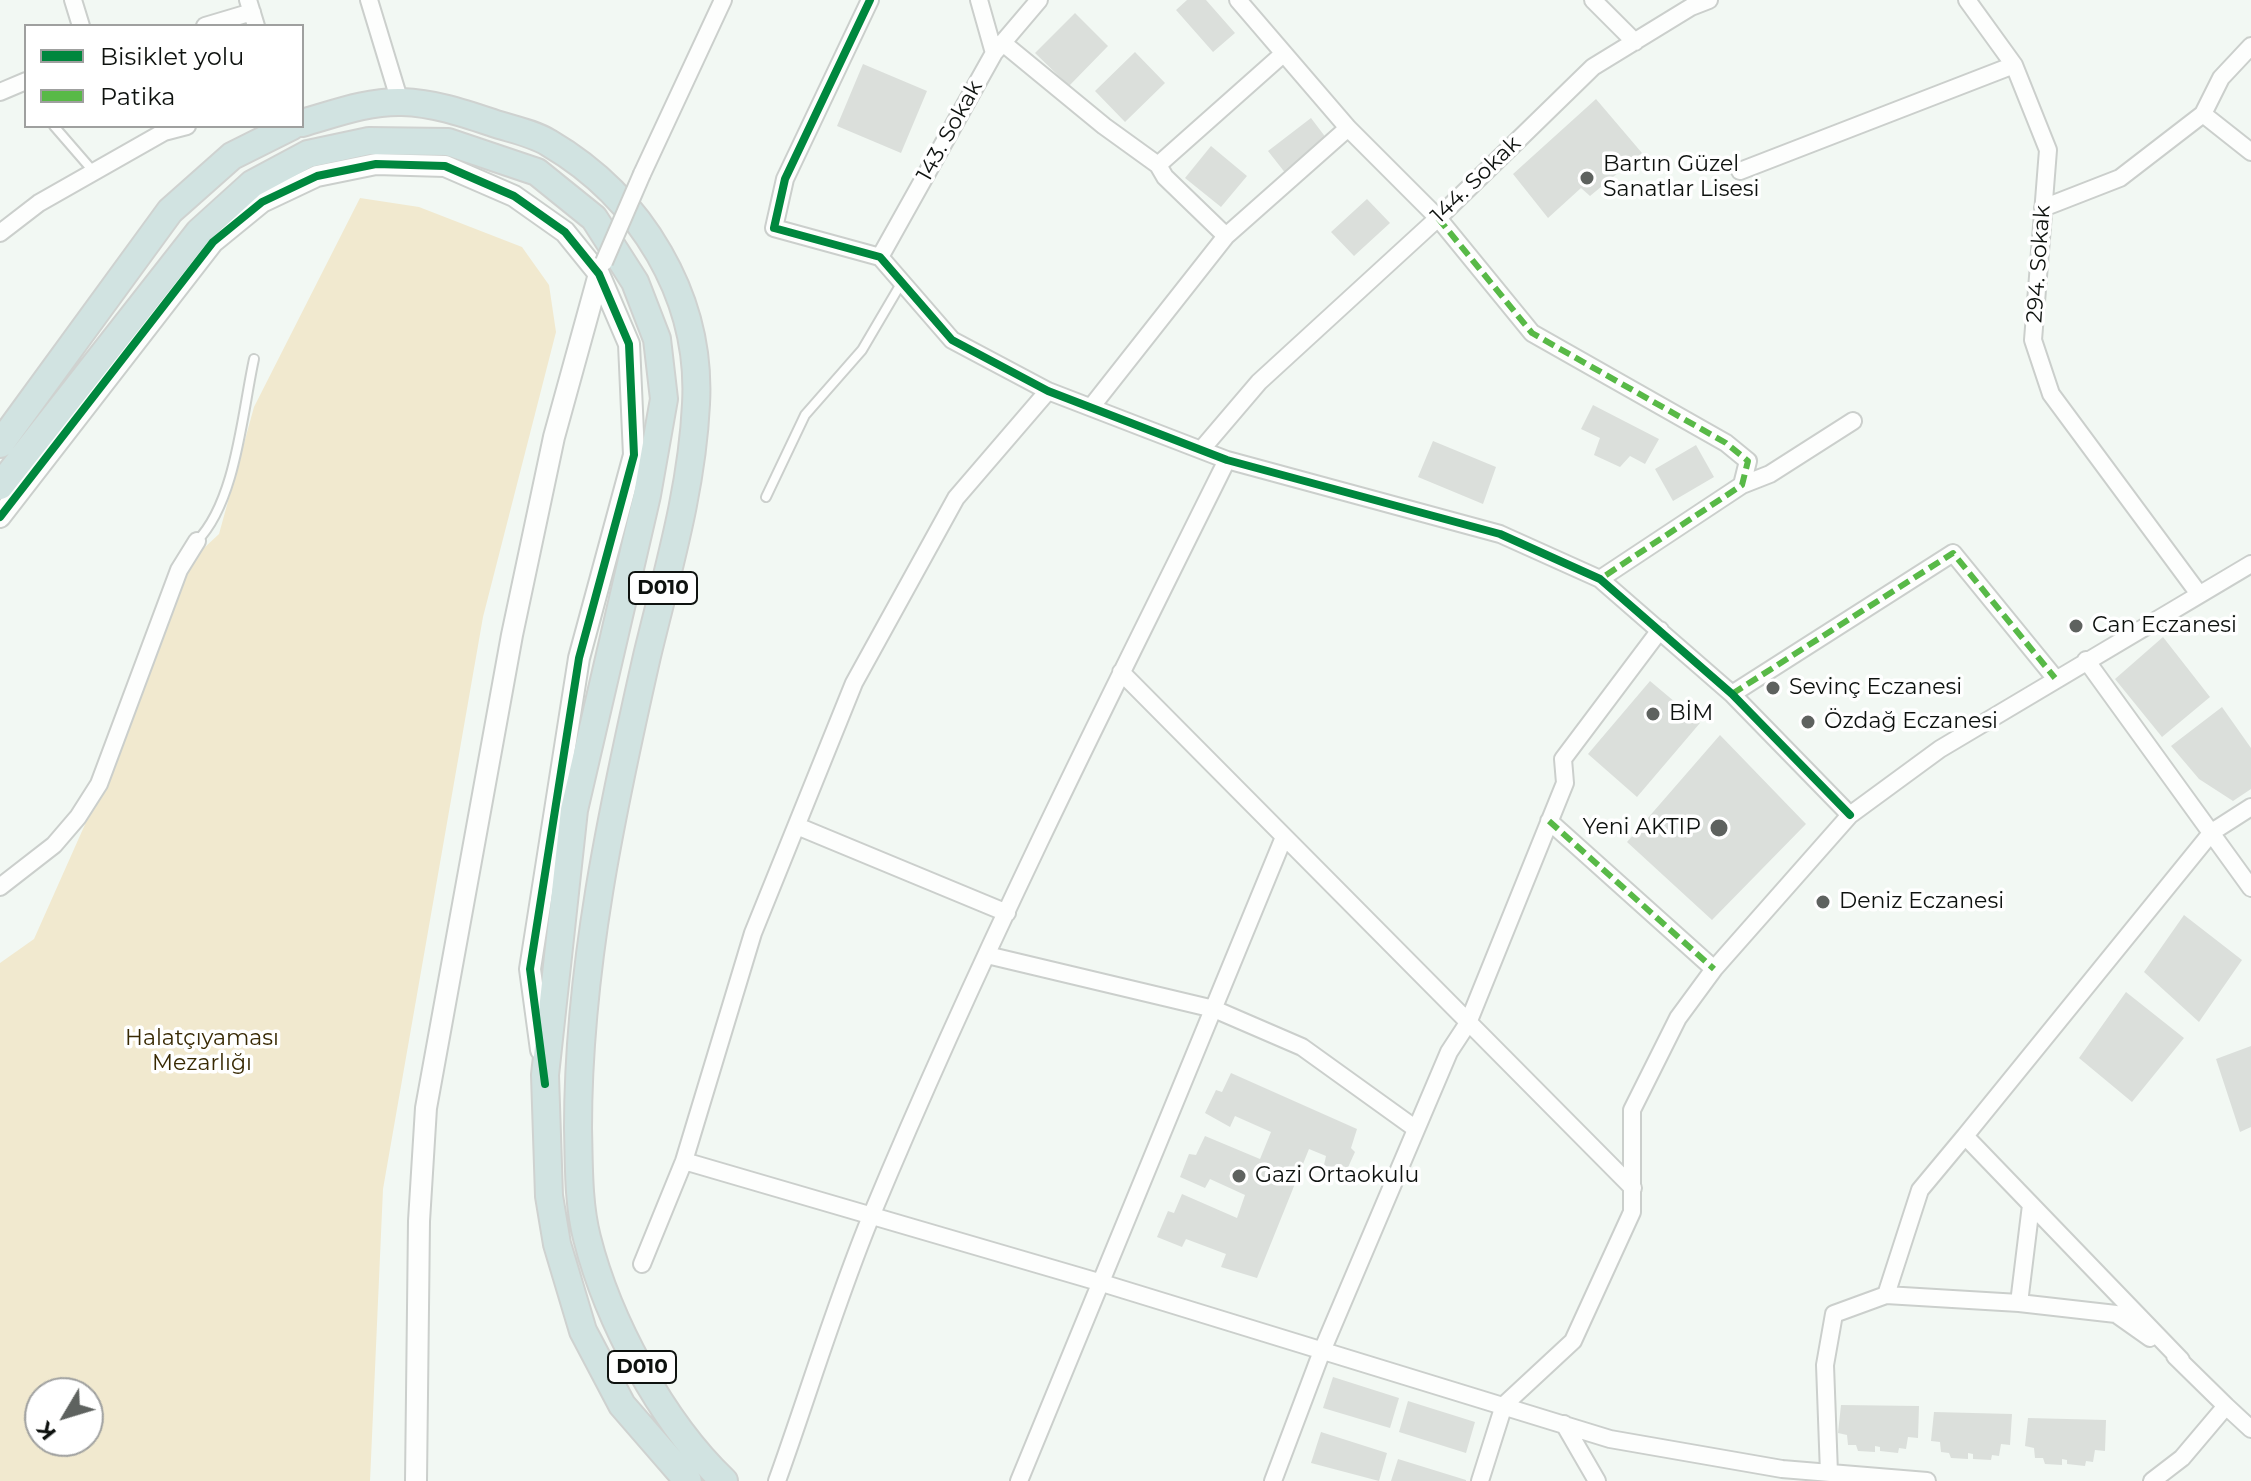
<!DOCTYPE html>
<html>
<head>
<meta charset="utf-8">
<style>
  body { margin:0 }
  #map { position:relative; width:2251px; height:1481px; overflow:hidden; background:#f2f8f3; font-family:Montserrat,sans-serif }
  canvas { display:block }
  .legend { position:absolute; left:24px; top:24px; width:280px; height:104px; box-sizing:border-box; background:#fff; border:2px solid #9fa09f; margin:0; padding:10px 14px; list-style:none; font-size:24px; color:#0e120f }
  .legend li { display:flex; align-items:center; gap:16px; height:40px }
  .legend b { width:40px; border:2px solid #9fa09f }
  .north { position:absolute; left:24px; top:1377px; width:80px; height:80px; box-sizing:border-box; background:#fff; border:2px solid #9fa09f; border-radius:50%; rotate:232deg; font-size:22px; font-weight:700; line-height:32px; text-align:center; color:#0e120f }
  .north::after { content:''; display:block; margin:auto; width:28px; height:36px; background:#5e625f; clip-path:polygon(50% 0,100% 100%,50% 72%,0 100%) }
</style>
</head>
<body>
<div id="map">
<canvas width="2251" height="1481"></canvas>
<ul class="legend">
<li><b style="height:10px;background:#00873e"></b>Bisiklet yolu</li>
<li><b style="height:10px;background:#58b947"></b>Patika</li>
</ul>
<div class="north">K</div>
</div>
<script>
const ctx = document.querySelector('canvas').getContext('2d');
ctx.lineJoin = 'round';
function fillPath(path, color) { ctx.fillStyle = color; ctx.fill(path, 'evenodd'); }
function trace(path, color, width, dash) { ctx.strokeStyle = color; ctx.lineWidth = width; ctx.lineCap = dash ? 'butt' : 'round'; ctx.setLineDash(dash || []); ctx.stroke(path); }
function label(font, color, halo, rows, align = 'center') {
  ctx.font = font + ' Montserrat,sans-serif'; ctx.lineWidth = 7; ctx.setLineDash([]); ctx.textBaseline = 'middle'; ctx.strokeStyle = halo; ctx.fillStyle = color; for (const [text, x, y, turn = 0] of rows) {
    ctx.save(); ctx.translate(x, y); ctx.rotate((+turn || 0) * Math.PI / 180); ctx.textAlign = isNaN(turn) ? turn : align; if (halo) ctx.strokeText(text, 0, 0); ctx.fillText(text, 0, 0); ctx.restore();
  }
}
fillPath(new Path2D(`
  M360 198 419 207 522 247 549 285 556 332 483 617 383 1189 370 1481H0V963L34 939 131 721 189 562 219 534 254 407ZM40 1393H88V1441H40Z`), '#f1e9cf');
fillPath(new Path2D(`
  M1187 0H1206L1235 33 1213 52 1176 10Z
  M1075 13 1108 46 1069 86 1035 53Z
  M1135 52 1165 83 1125 122 1095 91Z
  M863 64 927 91 901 153 837 126Z
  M1596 99 1642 153 1590 196 1581 188 1548 218 1513 174Z
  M1311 118 1333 147 1290 179 1268 151Z
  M1211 146 1247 176 1221 207 1185 178Z
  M1367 199 1390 223 1354 256 1331 232Z
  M1593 405 1659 439 1645 464 1630 456 1620 467 1594 455 1600 438 1581 429Z
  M1433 441 1496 467 1483 504 1418 477Z
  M1696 445 1714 477 1673 501 1655 469Z
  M2163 637 2210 697 2162 737 2115 679Z
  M1650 681 1700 723 1637 797 1588 754Z
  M2222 707 2251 748V789L2233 801 2199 779 2171 746Z
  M1720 735 1806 824 1712 920 1627 842Z
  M2184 915 2242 960 2199 1022 2144 972Z
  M2126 992 2184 1038 2132 1102 2079 1058Z
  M2251 1046V1127L2240 1132 2216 1059Z
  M1231 1073 1357 1129 1351 1148 1355 1152 1345 1174 1324 1165 1326 1156 1309 1149 1257 1278 1221 1267 1226 1254 1186 1239 1182 1247 1157 1237 1168 1211 1174 1213 1182 1194 1237 1218 1245 1195 1210 1179 1205 1188 1180 1177 1189 1154 1196 1155 1205 1136 1260 1159 1271 1132 1235 1116 1230 1127 1205 1113 1216 1090 1222 1092Z
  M1333 1377 1399 1398 1390 1428 1323 1408Z
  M1408 1401 1475 1422 1466 1453 1399 1432Z
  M1841 1405 1919 1406 1918 1438 1908 1437 1906 1449 1899 1448 1898 1453 1880 1451V1447L1875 1446V1452L1858 1451 1856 1445H1848L1847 1435 1838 1433Z
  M1934 1412 2012 1414 2010 1445 2001 1444 1999 1456 1992 1455 1991 1460 1973 1459V1454L1968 1453V1459L1951 1458 1949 1453 1941 1452 1940 1442 1931 1441Z
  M2028 1418 2106 1420 2105 1451 2095 1450 2093 1462 2086 1461 2085 1466 2067 1464V1460L2062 1459V1465L2045 1464 2043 1458H2035L2034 1448 2025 1446Z
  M1321 1432 1387 1453 1379 1481 1311 1463Z
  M1398 1459 1466 1480V1481H1391Z`), '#dbdfdb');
const service = new Path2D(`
  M54 126 93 171
  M766 497 805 415 862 350 902 282
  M197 541C236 501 242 414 254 359`);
const minor = new Path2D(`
  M73 0 81 26
  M248 0 256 26
  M369 0 400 102
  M870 0 785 179 774 228 880 257 952 340 1048 391 1227 460 1500 534 1600 579 1732 694 1850 815
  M979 0 994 53
  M1238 0 1348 128 1438 218 1532 333 1726 443 1748 461 1742 485 1600 579
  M1593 0 1635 42
  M1967 0 2014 65 2048 150 2033 340 2051 394 2199 594
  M205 26 252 12
  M1003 43 1104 126 1158 165 1165 177 1226 236
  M0 92 26 81
  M2203 114 2251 152
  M1158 165 1283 54
  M1740 171 2014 65
  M642 174 723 0
  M2043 208 2120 178 2203 114 2221 78 2251 46
  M0 233 39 203 164 132 187 126
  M880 257 994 53 1039 0
  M1092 406 1226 236 1348 128
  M1201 450 1259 382 1438 218 1593 67 1691 7 1709 0
  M1742 485 1770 474 1853 421
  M2086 660 2251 888
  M1121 672 1633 1188
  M1732 694 1953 553 2055 678
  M1549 821 1714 969
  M797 826 1007 913
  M0 887 54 845 78 817 99 784 179 570 197 541
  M987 955 1214 1009 1302 1047 1416 1129
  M684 1161 1102 1283 1610 1439 1782 1469 1927 1481
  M642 1264 684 1161 753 933 854 683 956 498 1048 391
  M1886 1295 1920 1190 1965 1136
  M2019 1303 2031 1205
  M2181 1360 1965 1136 2212 832 2251 807
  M2226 1406 2251 1429
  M1564 1424 1597 1481
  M1829 1473 1825 1365 1834 1314 1886 1295 2019 1303 2116 1314 2150 1338
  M777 1481C809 1392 836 1301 872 1214 979 957 1103 709 1227 460
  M1019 1481 1284 837
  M1273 1481 1322 1351 1449 1052 1468 1023 1565 783 1563 759 1660 630
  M1480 1481 1504 1405 1573 1341 1632 1212V1110L1678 1018 1714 969 1850 815 1940 749 2251 564
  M2152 1481 2182 1458 2226 1406 2175 1356`);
const tertiary = new Path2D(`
  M0 517 213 242 262 202 317 176 376 164 445 166 514 196 565 232 599 274 629 344 634 455 579 658 530 969 541 1050
  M416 1481 419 1221 426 1108 512 635 554 437 599 274`);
const trunk = new Path2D(`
  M302 123C334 114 368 101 402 102 434 103 463 113 493 123 511 129 533 133 549 143 641 197 702 297 696 404 692 490 667 573 647 656 612 810 578 969 578 1128 579 1164 578 1203 587 1238 608 1321 662 1422 724 1481
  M0 444 170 211 232 156 292 126
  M0 486 199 232 252 184 308 154 369 141 448 142 537 172 594 218 635 282 657 339 664 399 647 495 574 810 545 1075 549 1196 557 1244 583 1331 622 1405 688 1481`);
trace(service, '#cbcfcc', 12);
trace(minor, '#cbcfcc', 20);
trace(tertiary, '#cbcfcc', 24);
trace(trunk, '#cfd2d0', 30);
trace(service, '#fdfefd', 8);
trace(minor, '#fdfefd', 16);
trace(tertiary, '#fdfefd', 20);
trace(trunk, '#d1e3e1', 26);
const minorBridge = new Path2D(`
  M604 262 642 174`);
trace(minorBridge, '#cbcfcc', 20, []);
trace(minorBridge, '#fdfefd', 16);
trace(new Path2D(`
  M1438 218 1532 333 1726 443 1748 461 1742 485 1600 579
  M1732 694 1953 553 2055 678
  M1549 821 1714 969`), '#58b947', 6, [12, 6]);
trace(new Path2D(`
  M870 0 785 179 774 228 880 257 952 340 1048 391 1227 460 1500 534 1600 579 1732 694 1850 815
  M0 517 213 242 262 202 317 176 376 164 445 166 514 196 565 232 599 274 629 344 634 455 579 658 530 969 545 1084`), '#00873e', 8);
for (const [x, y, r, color] of [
  [1587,178,8,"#5e625f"],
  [2076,626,8,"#5e625f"],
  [1773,688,8,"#5e625f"],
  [1653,714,8,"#5e625f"],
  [1808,722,8,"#5e625f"],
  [1719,828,10,"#5e625f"],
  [1823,902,8,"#5e625f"],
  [1239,1176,8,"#5e625f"]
]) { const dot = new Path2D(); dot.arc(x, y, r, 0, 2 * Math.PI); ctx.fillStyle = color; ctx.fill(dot); trace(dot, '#fff', 3); }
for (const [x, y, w] of [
  [663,588,68],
  [642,1367,68]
]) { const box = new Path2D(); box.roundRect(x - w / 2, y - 16, w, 32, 6); ctx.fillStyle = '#fff'; ctx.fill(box); trace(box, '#0e120f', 2); }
label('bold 20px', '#0e120f', null, [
  ["D010",663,588],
  ["D010",642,1367]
]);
label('22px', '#0e120f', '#fff', [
  ["143. Sokak",950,131,-61],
  ["144. Sokak",1476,180,-44],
  ["294. Sokak",2039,264,-86]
]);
label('22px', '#0e120f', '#fff', [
  ["Bartın Güzel",1603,165],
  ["Sanatlar Lisesi",1603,190],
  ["Can Eczanesi",2092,626],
  ["Sevinç Eczanesi",1789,688],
  ["BİM",1669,714],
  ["Özdağ Eczanesi",1824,722],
  ["Yeni AKTIP",1701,828,"right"],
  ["Deniz Eczanesi",1839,902],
  ["Gazi Ortaokulu",1255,1176]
], 'left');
label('22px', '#382903', '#fff', [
  ["Halatçıyaması",202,1039],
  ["Mezarlığı",202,1064]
]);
</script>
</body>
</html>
